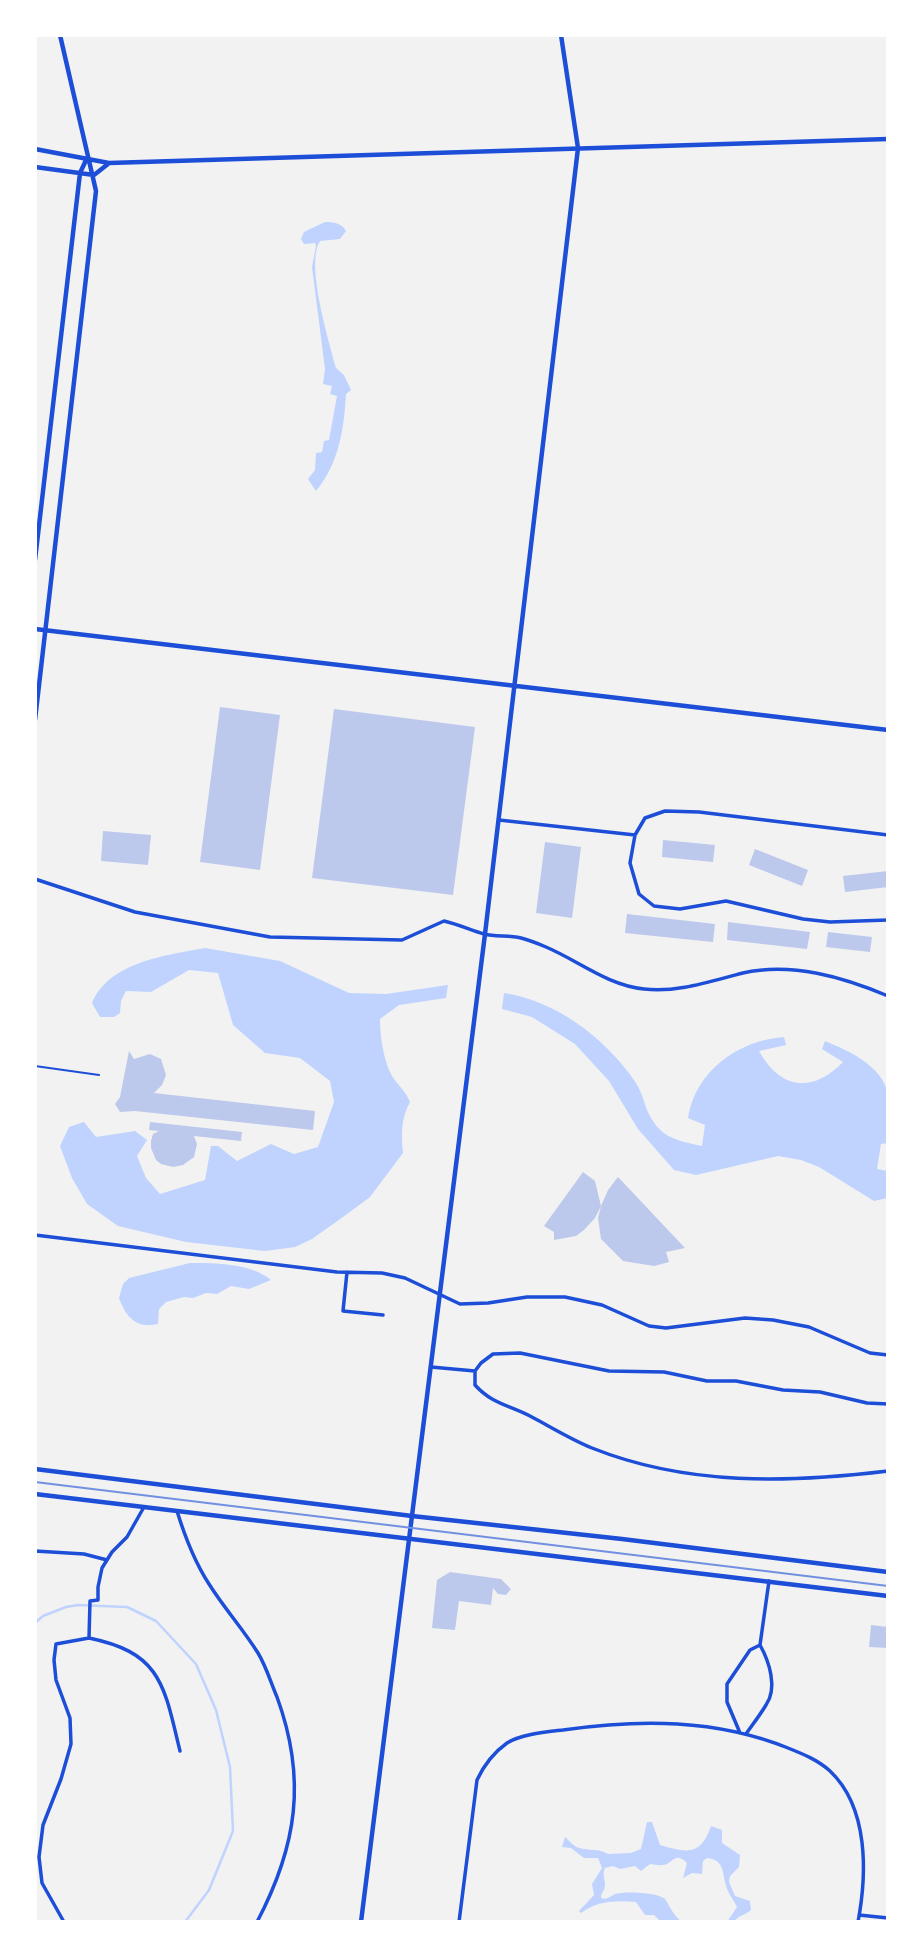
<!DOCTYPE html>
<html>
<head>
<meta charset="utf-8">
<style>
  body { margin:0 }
  #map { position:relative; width:923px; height:1957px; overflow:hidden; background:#f2f2f2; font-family:"PT Serif",serif }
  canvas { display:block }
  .frame { position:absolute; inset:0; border:37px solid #fff; pointer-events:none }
</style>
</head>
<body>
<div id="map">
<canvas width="923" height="1957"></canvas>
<div class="frame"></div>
</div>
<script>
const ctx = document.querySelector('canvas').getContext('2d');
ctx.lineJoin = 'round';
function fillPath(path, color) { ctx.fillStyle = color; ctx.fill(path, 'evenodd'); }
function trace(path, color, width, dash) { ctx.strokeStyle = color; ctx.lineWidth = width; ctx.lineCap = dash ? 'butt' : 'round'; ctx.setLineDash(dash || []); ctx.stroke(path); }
fillPath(new Path2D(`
  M325 222C333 222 342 223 346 231L340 239 320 241C305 264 329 341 336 368L344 375 351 390 346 394C344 429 339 463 316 491L308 479 315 470 316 453 322 452 324 441 329 440 337 396 330 394 332 386 323 384 325 369 312 267 316 246 315 243 304 244 301 239 304 232Z
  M205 948 280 961 349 993 386 994 448 985 446 998 399 1005 380 1019C380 1037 384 1064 394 1079 400 1087 406 1092 410 1102 401 1119 401 1133 403 1153L370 1197 343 1217 312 1239 295 1247 265 1251 186 1242 118 1226 87 1204 72 1178 60 1146 69 1127 84 1122 96 1137 135 1131 147 1140 137 1156 146 1178 160 1194 205 1180 211 1146H218L237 1161 271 1144 294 1154 318 1147 334 1102 330 1081 300 1058 265 1053 233 1025 218 973 189 970 151 992 126 991 121 1001 120 1013 114 1017H100L92 1003C109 962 167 955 205 948Z
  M504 993C556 1001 604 1037 634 1080 641 1090 643 1099 647 1110 659 1137 674 1140 702 1146L705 1125 688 1118C695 1071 739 1040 784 1037L786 1045 759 1051C780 1089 812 1094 843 1062L822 1049 825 1041C849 1051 881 1065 888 1093 891 1108 888 1128 888 1143L881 1144 877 1169 888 1171V1198L874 1201 819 1167 801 1160 778 1156 696 1175 674 1170 638 1129 609 1081 575 1044 532 1017 502 1009Z
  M190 1263C215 1263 251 1263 271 1280L249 1289 231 1286 217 1294 206 1293 193 1298 184 1297 166 1302 159 1309 158 1324C136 1329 126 1317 119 1298L123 1284 129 1278Z
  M647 1822H652L660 1845C687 1853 701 1856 711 1826L722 1830V1843L740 1855 739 1867 730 1876 729 1882 735 1896 750 1901 751 1910C746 1915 738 1915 734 1922H727L737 1907C734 1901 731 1897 728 1891 721 1876 727 1860 707 1858L703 1861 702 1874 692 1873 683 1878 687 1863C674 1850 673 1865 662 1865 658 1866 654 1864 650 1864L641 1871 635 1866 620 1869 613 1866 605 1868C602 1875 605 1878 605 1885 605 1891 601 1892 601 1898L605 1899C608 1898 611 1896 615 1894 624 1891 658 1892 665 1899 671 1908 673 1915 682 1922H661L654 1915H645L636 1902C617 1900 596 1901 581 1913L579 1911 594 1895 592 1884 602 1868 598 1858H584L571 1848 562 1847 565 1837C570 1841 573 1846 579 1848 589 1851 599 1848 608 1854L631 1853 641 1849Z`), '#bfd3fe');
trace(new Path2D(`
  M35 1623 43 1616 66 1607 78 1605 127 1607 156 1621 196 1664 216 1710 230 1767 233 1831 209 1890 185 1922`), '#bfd3fe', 2.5);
fillPath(new Path2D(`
  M220 707 280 715 260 870 200 862Z
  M334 709 475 727 453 895 312 878Z
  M103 831 151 835 148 865 101 861Z
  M663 840 715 845 713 862 662 857Z
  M545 842 581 847 572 918 536 913Z
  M755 849 808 870 802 886 749 865Z
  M888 871V887L845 892 843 876Z
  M627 914 715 924 713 942 625 933Z
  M728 922 810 932 807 949 727 940Z
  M828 932 872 937 870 952 826 947Z
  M129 1051 134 1059 150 1054 161 1059 166 1075 162 1085 154 1093 315 1111 313 1130 135 1111 120 1112 115 1104 120 1097Z
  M150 1122 242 1132 241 1141 194 1136 197 1144 194 1157 183 1165 173 1167 161 1164 156 1160 151 1148V1141L153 1134 159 1131 149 1130Z
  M583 1172 595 1181 601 1206 595 1218 584 1230 576 1236 554 1240V1232L544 1226Z
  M618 1177 685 1248 666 1252 669 1262 654 1266 623 1261 601 1239 598 1218 601 1206 608 1190Z
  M450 1572 501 1579 511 1589 506 1595 498 1594 493 1588 491 1605 459 1601 455 1630 432 1628 437 1580Z
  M871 1625 888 1627V1648L869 1647Z`), '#bdc9ec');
trace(new Path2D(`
  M35 1066 99 1075`), '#1d4ed8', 2);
trace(new Path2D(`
  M499 820 635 835
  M888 835 699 812 665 811 645 818 635 835 630 863 639 894 654 906 680 909 726 901 803 919 830 922 888 920
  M35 879 135 912 270 937 402 940 444 921C457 924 471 930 484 934 496 937 509 935 521 938 529 940 539 944 546 947 579 961 607 985 644 989 677 993 711 981 743 973 792 962 843 977 888 996
  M35 1235 337 1272 382 1273 405 1278 460 1304 488 1303 527 1297H565L602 1305 649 1326 666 1328 745 1318 773 1320 809 1327 870 1353 888 1355
  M347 1272 343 1311 383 1315
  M431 1367 475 1371V1385C492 1404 509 1405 530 1416 551 1427 570 1439 592 1448 687 1486 788 1483 888 1471
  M475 1371 481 1363 493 1354 520 1353 609 1371 664 1372 707 1381H736L783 1390 820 1392 867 1403 888 1404
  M177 1511C185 1537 194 1561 209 1584 224 1608 243 1629 258 1653 266 1666 271 1683 277 1697 307 1779 297 1846 257 1922
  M35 1551 84 1554 107 1560
  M89 1638C162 1653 164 1686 180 1751
  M740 1733 727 1702V1684L750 1650 760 1645 769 1581
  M746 1734C753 1724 760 1715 766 1705 778 1688 769 1661 760 1645
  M859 1915 888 1918
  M64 1922 42 1883 39 1857 43 1825 61 1779 71 1744 70 1718 56 1680 54 1660 56 1644 89 1638 90 1601 98 1600V1587L102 1568 112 1552 127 1537 144 1507
  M459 1922 477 1780C484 1765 493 1753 507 1743 521 1734 546 1732 563 1730 640 1719 716 1719 788 1748 803 1754 818 1760 830 1771 869 1808 867 1874 858 1922`), '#1d4ed8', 3.5);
trace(new Path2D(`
  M35 629 888 730
  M361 1922 485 934 578 148 561 35`), '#1d4ed8', 4.5);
trace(new Path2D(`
  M35 149 109 163 888 139
  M35 167 94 175 108 164
  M35 560 80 173 87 158
  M35 720 96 191 60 35
  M35 1469 412 1516 622 1539 888 1572
  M35 1494 888 1596`), '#1d4ed8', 4.5);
trace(new Path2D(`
  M35 1482 888 1586`), '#7290e2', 2);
</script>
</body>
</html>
